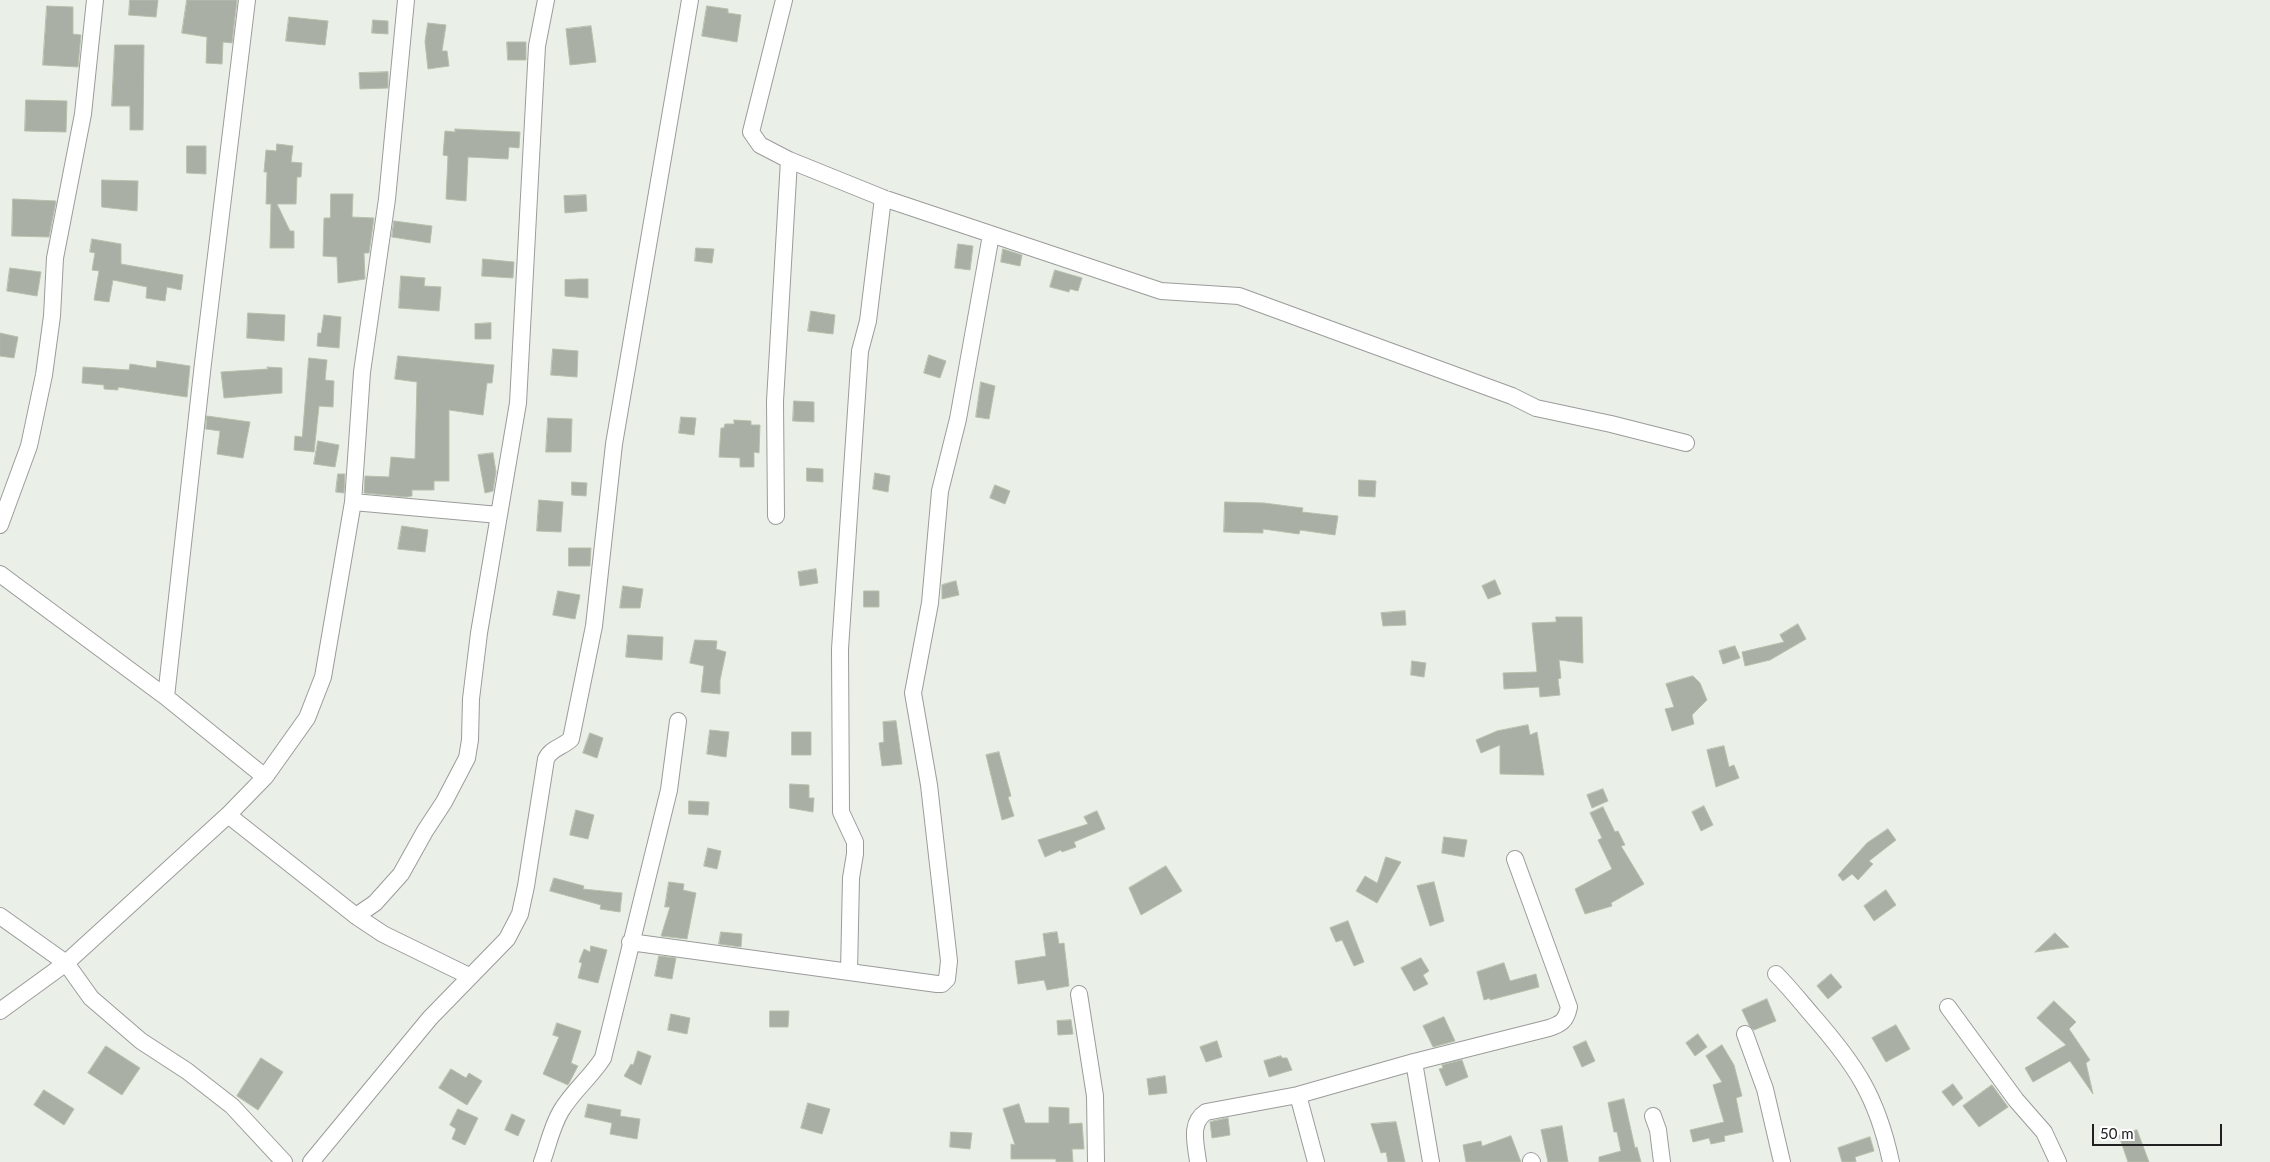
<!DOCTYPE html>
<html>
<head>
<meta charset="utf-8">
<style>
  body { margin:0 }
  #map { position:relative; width:2270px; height:1162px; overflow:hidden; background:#eaf0e8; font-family:Lato,sans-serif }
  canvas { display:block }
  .scale { position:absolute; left:2092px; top:1124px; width:130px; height:22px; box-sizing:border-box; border:2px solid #212121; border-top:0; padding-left:6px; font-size:15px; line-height:18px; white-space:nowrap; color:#212121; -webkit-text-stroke:4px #fff; paint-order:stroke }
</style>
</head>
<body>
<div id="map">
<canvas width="2270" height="1162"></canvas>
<div class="scale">50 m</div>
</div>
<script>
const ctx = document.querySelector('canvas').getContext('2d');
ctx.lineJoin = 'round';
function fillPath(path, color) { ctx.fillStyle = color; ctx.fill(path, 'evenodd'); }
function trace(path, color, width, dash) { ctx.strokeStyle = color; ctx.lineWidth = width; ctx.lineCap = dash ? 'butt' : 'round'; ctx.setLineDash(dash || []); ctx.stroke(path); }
const building = new Path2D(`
  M130 0H158L156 17 129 15Z
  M187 0H237L232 43 223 42 222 64 206 63 207 37 182 33Z
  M47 6 73 7V34L81 35 78 67 43 65Z
  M707 6 728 9V13L741 15 737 42 702 36Z
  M289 17 328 21 325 45 286 41Z
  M373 20 388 21V34L372 33Z
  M428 23 446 25 442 51H447L449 66 428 69 425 42Z
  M591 26 596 62 570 65 566 29Z
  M507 42H526V60H508Z
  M115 45H144L143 130H130V106H112Z
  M388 72V88L360 89 359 73Z
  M26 100 67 101 66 132 25 131Z
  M455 129 520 132 519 148 509 147 508 159 468 157 466 201 446 199 448 156 443 155 445 131 455 132Z
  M277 144 293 146 291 162 302 163 301 177H297L296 204H277L290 231H294V248H270L271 204H266L267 172H264L266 150 276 151Z
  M187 146H206V174L187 173Z
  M102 180 138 181 137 211 102 207Z
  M331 194H353L352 217 374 218 369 253H364L365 279 338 283 337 257 323 256 324 218H330Z
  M586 195 587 211 565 213 564 196Z
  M13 199 56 201 49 237 12 236Z
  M394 221 432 226 430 243 392 237Z
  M92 239 121 244V264L183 275 181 290 167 287 165 301 146 298 147 287 113 280 109 302 94 300 99 271 92 270 95 253 90 252Z
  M958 244 973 246 970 270 955 268Z
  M696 248 714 249 712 263 695 261Z
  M1003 249 1022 255 1020 266 1001 262Z
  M483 259 514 262 513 278 482 276Z
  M10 268 41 272 37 296 7 291Z
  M1055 270 1082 278 1078 291 1070 289 1069 292 1050 287Z
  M401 276 425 278 424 286 441 287 439 311 399 308Z
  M579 279H588V298L565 296V280Z
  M811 311 835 315 833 334 808 331Z
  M248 313 285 315 284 341 247 338Z
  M324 315 341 317 339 348 317 346 318 333H321Z
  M491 323V339H475V324Z
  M0 333 18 337 14 358 0 356Z
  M553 349 578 351 577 377 551 375Z
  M929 355 946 361 940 378 924 373Z
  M398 356 494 365 492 383H487L483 415 449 410V481H434V490H412V496L406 497 364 493 365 476 389 477 391 457 415 459 417 382 395 379Z
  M309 358 327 360 325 380 334 381 333 407 319 406 314 452 294 450 295 436 302 437Z
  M157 361 190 366 187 397 118 387V390L104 389V385L82 383 83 367 129 370 130 364 156 368Z
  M267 367 282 368V393L224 398 221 372 268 369Z
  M981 382 995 386 989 419 976 417Z
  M794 401 814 402V422L793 421Z
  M207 416 250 422 243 458 217 454 220 431 206 429Z
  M681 417 696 418 694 435 679 433Z
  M548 418 572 419 571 452H546Z
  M734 420 751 421V425H760L759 453 754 452V467H740V458L719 457 721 428H724L725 424H734Z
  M318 441 339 445 335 467 314 464Z
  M493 453 496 472 493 491 485 493 478 455Z
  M807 468 823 469V482L807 481Z
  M875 473 890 476 888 492 873 489Z
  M338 474H345L344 493 336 492Z
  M1359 480 1376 481 1375 497 1359 496Z
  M572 482 587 483 586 496 572 495Z
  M995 485 1010 491 1005 504 990 498Z
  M539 500 563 502 561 532 537 531Z
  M1225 502 1264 503 1303 508 1302 512 1338 516 1335 535 1300 530 1299 534 1263 529V533L1224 532Z
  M402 526 428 530 425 552 398 549Z
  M569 548H591L590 566H569Z
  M816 569 818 583 800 586 798 572Z
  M1495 580 1501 594 1488 599 1482 586Z
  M956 581 959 595 942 599V585Z
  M623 586 643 589 640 608H620Z
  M558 591 580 595 575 619 553 615Z
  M864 591H879V607H864Z
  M1405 611 1406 625 1383 626 1381 613Z
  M1556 617H1582L1583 663 1559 660 1561 678 1558 679 1560 695 1540 697 1539 687 1504 689 1503 673 1537 672 1532 623 1556 622Z
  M1798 624 1806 639 1770 660 1745 666 1742 652 1784 642 1780 635Z
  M628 635 663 637 662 660 626 657Z
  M695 640 717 641 716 649 726 652 720 680V694L701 692 704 666 690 663Z
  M1735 646 1740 658 1723 664 1719 651Z
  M1412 661 1426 663 1424 677 1411 675Z
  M1693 676 1700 683 1707 700 1692 715 1694 724 1672 731 1665 709 1674 707 1666 684Z
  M896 721 902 764 882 766 879 743 884 742 883 722Z
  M1528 725 1530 735 1537 732 1544 775 1500 774V745L1481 753 1476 740 1497 731Z
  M710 730 729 732 726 757 707 754Z
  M792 732H811V755H792Z
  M590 733 603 738 597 758 583 753Z
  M1724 746 1729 767 1734 765 1739 778 1716 787 1707 750Z
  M999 752 1011 796 1008 797 1014 816 1002 820 986 755Z
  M790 784 809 785V798H814L813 812 790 808Z
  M1603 789 1608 801 1592 808 1587 795Z
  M689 801 709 802 708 815 689 814Z
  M1704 806 1713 825 1701 831 1692 812Z
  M1603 807 1615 832 1618 831 1625 845 1621 846 1644 884 1611 903 1612 906 1585 914 1575 889 1612 869 1598 840 1602 838 1590 813Z
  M576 810 594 815 588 839 570 835Z
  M1097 811 1105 829 1074 842 1076 847 1062 852 1061 850 1045 857 1038 840 1088 824 1084 817Z
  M1888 829 1896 840 1869 861 1873 864 1858 880 1852 874 1843 881 1838 875 1867 843Z
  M1444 837 1467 840 1464 857 1442 853Z
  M708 848 721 851 717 869 704 866Z
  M1386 857 1401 862 1377 903 1356 891 1365 876 1377 883Z
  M1166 866 1182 891 1141 915 1129 888Z
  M554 878 584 886 583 889 622 893 620 912 600 909 601 905 550 891Z
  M669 882 684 884 683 890 696 893 687 939 661 936 670 907H665Z
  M1434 882 1444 921 1430 926 1417 886Z
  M1886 890 1896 905 1874 921 1864 906Z
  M1348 921 1364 962 1354 966 1342 940 1336 942 1330 928Z
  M721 932 742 934 741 947 719 944Z
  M1057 932 1059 944 1064 943 1069 986 1047 990 1044 980 1018 984 1015 961 1046 956 1043 934Z
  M2055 933 2069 947 2035 952Z
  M591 946 607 950 598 983 578 978 582 963 579 962 584 949 590 952Z
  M659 956 676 958 672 979 655 976Z
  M1421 958 1429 971 1423 975 1428 984 1414 991 1401 968Z
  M1504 963 1510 981 1536 974 1539 987 1490 1000V998L1484 1000 1477 972Z
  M1831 974 1842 987 1828 999 1817 986Z
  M1767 999 1776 1021 1754 1030 1749 1025 1742 1010Z
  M2054 1001 2076 1022 2069 1029 2090 1060 2086 1063 2093 1094 2070 1061 2033 1082 2025 1068 2066 1045 2037 1018Z
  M770 1011H789L788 1027H770Z
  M671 1014 690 1018 687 1034 668 1030Z
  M1444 1017 1455 1041 1433 1047 1423 1026Z
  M1071 1020 1073 1034 1058 1035 1057 1021Z
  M557 1023 581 1031 571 1063 578 1066 568 1085 543 1074 559 1037 553 1035Z
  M1896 1025 1910 1049 1886 1062 1872 1038Z
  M1698 1034 1707 1047 1695 1056 1686 1043Z
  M1217 1041 1222 1057 1206 1062 1200 1047Z
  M1586 1041 1595 1061 1582 1067 1573 1047Z
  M1722 1045 1734 1065 1742 1096 1736 1098 1743 1132 1724 1136 1725 1141 1711 1144 1709 1138 1693 1142 1690 1130 1724 1122 1713 1085 1722 1082 1706 1056Z
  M106 1046 140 1068 122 1095 88 1073Z
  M638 1051 651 1056 641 1085 624 1076 631 1064 633 1065Z
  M1281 1056 1282 1058H1287L1292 1070 1269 1077 1264 1061Z
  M261 1058 283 1072 258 1110 237 1096Z
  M1462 1060 1468 1077 1446 1086 1439 1069 1443 1068 1442 1065Z
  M451 1069 466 1078 469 1073 482 1081 467 1105 439 1088Z
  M1165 1076 1167 1093 1149 1095 1147 1079Z
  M1953 1084 1963 1098 1953 1106 1942 1092Z
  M1992 1085 2008 1107 1979 1127 1963 1106Z
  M44 1090 74 1109 64 1125 34 1105Z
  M1624 1099 1635 1148 1637 1147 1641 1162H1599V1157L1621 1151 1617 1132H1614L1608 1103Z
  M808 1103 830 1109 822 1134 801 1128Z
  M588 1104 621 1110 620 1116 640 1119 637 1139 610 1134 612 1123 585 1117Z
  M1019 1104 1025 1123H1049V1107L1069 1108V1124L1082 1123 1084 1149H1072L1073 1162H1056V1159H1011V1144L1015 1145 1003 1109Z
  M458 1109 478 1118 465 1145 452 1139 456 1129 450 1125Z
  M512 1114 525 1120 518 1136 505 1130Z
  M1228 1118 1230 1135 1212 1138 1210 1122Z
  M1396 1122 1403 1153 1405 1162H1388L1386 1152 1381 1153 1371 1124Z
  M1562 1126 1568 1162H1548L1541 1130Z
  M2137 1130 2149 1162H2128L2119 1136Z
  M951 1132 972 1133 970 1149 950 1147Z
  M1511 1136 1521 1162H1466L1463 1145 1481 1141 1482 1146Z
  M1870 1137 1874 1151 1855 1157 1856 1162H1842L1838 1148Z`);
fillPath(building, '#a9afa4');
trace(building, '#b6c1ac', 1);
const minor = new Path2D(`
  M784 0 751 132 760 145 789 160 883 198 1161 291 1239 296 1512 396 1536 408 1611 424 1686 443
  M353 502 499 515
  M776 516 775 401 789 160
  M0 525 29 446 44 375 52 316 55 258 83 114 95 0
  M0 574 166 697 265 777
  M166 697 203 363 247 0
  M228 815 356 916 383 934 469 976
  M0 916 66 963 91 998 141 1041 187 1071 232 1106 284 1162
  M356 916 375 903 401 874 425 831 444 802 467 758 470 740 471 699 479 633 518 403 537 46 546 0
  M630 942 937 984H942L947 979 949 961 929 785 913 693 930 603 940 491 958 419 991 235
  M849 972 851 878 855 854V842L841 812 840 649 860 351 868 321 883 198
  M1776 974C1789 987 1800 1001 1812 1015 1855 1064 1877 1096 1891 1162
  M1079 994 1095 1096 1096 1162
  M1948 1007 2016 1100 2044 1132 2058 1162
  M0 1011 66 963 228 815 265 777 307 718 323 677 353 502 362 372 387 199 406 0
  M1745 1034 1765 1089 1782 1162
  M1414 1062 1549 1028C1561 1024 1566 1021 1569 1007L1515 859
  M1298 1095 1316 1162
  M1653 1116 1658 1130 1662 1162
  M1531 1161 1532 1162
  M311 1162 430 1018 507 939 520 914 526 886 546 759C551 748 563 747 571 739L594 626 614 444 690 0
  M542 1162C548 1145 552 1126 561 1111 573 1091 591 1077 603 1058L669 790 678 721
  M1198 1162C1196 1144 1189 1123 1206 1112L1298 1095 1414 1062 1431 1162`);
trace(minor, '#9b9b9b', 18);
trace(minor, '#fff', 16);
</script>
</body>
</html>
